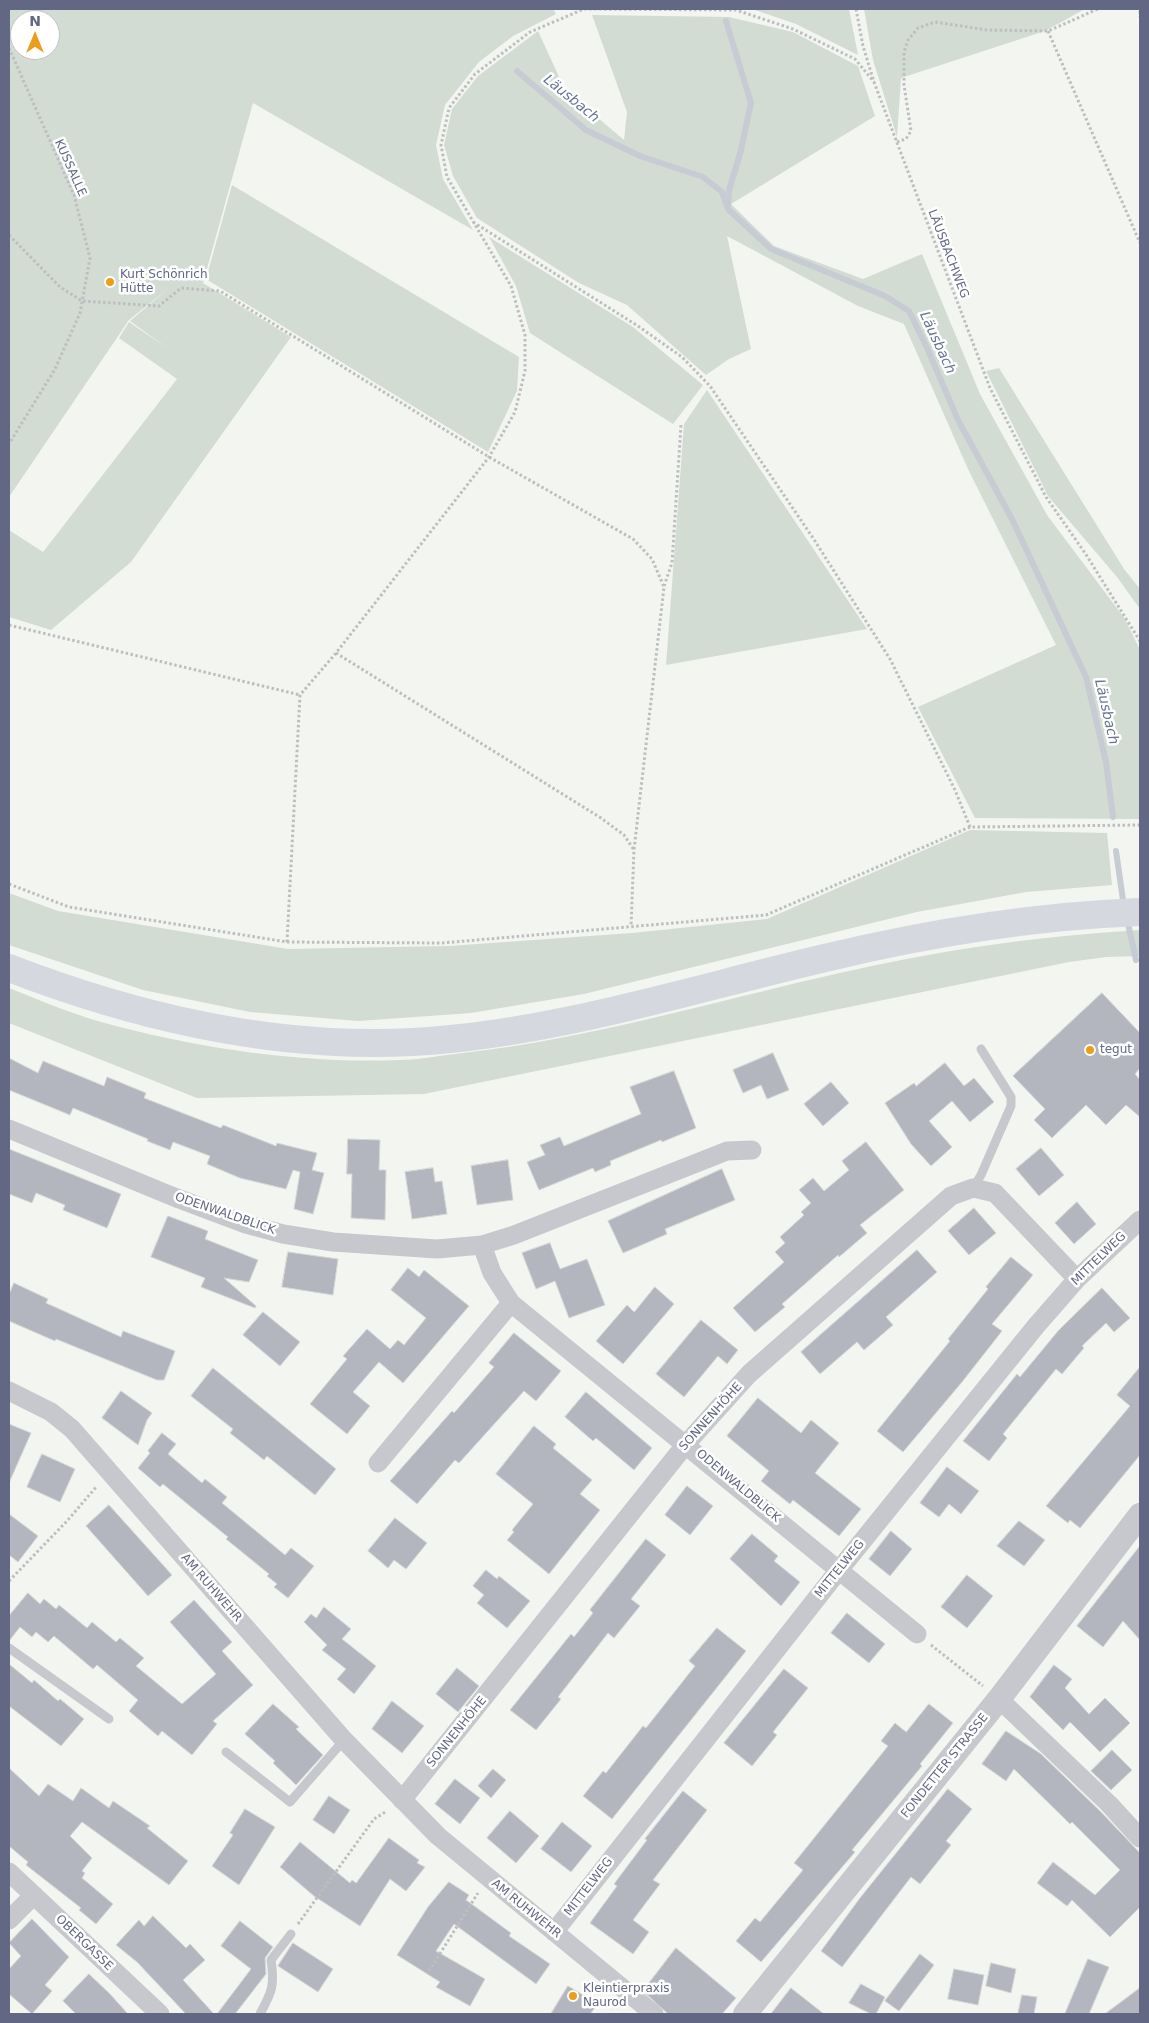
<!DOCTYPE html>
<html>
<head>
<meta charset="utf-8">
<style>
  body { margin:0 }
  #map { position:relative; width:1149px; height:2023px; overflow:hidden; background:#f3f5f1; font-family:"DejaVu Sans",sans-serif }
  canvas { display:block }
  .frame { position:absolute; inset:0; border:10px solid #626883; pointer-events:none }
  .north { position:absolute; left:10px; top:10px; width:50px; height:50px; box-sizing:border-box; background:#fff; border:1px solid #c0c3cd; border-radius:50%; rotate:0deg; font-size:14px; font-weight:700; line-height:20px; text-align:center; color:#626883 }
  .north::after { content:''; display:block; margin:auto; width:18px; height:22px; background:#eb9d1b; clip-path:polygon(50% 0,100% 100%,50% 72%,0 100%) }
</style>
</head>
<body>
<div id="map">
<canvas width="1149" height="2023"></canvas>
<div class="frame"></div>
<div class="north">N</div>
</div>
<script>
const ctx = document.querySelector('canvas').getContext('2d');
ctx.lineJoin = 'round';
function fillPath(path, color) { ctx.fillStyle = color; ctx.fill(path, 'evenodd'); }
function trace(path, color, width, dash) { ctx.strokeStyle = color; ctx.lineWidth = width; ctx.lineCap = dash ? 'butt' : 'round'; ctx.setLineDash(dash || []); ctx.stroke(path); }
function label(font, color, halo, rows, align = 'center') {
  ctx.font = font + ' "DejaVu Sans",sans-serif'; ctx.lineWidth = 5; ctx.setLineDash([]); ctx.textBaseline = 'middle'; ctx.strokeStyle = halo; ctx.fillStyle = color; for (const [text, x, y, turn = 0] of rows) {
    ctx.save(); ctx.translate(x, y); ctx.rotate((+turn || 0) * Math.PI / 180); ctx.textAlign = isNaN(turn) ? turn : align; if (halo) ctx.strokeText(text, 0, 0); ctx.fillText(text, 0, 0); ctx.restore();
  }
}
fillPath(new Path2D(`
  M9 9H553L556 14 513 36 479 62 445 105 436 145 443 179 473 230 253 103 203 283 291 337 131 562 51 630 9 617V530L43 552 177 379 119 338 129 322 167 348 130 321 170 287 129 320 9 497ZM20 20H50V50H20Z
  M752 9H849L858 55 796 24Z
  M864 9H1085L1045 31 901 78 897 137 873 60Z
  M592 15 729 17 793 32 858 66 875 116 731 204 774 246 863 279 922 254 980 394 1047 515 1125 619 1140 650V819L975 818 918 707 1056 645 968 469 904 324 858 306 727 236 751 349 729 359 706 375 627 305 579 283 477 218 453 176 444 145 452 109 478 76 538 31 565 90 624 140 627 112Z
  M232 185 519 357 517 391 488 452 206 279Z
  M489 237 633 327 703 385 673 424 530 333 516 286Z
  M999 368 1124 569 1140 589V609L1117 577 1048 496 986 371Z
  M707 390 867 629 666 665 684 424Z
  M970 830 1107 833 1112 885 1026 892 917 912 584 994 471 1013 358 1021 250 1012 143 990 9 945V893L58 911 288 949 449 946 632 933 767 919Z
  M1140 930V956L1106 957 1069 962 424 1094 197 1098 9 1023V988C39 1000 70 1013 101 1022 195 1048 302 1064 399 1060 420 1060 442 1055 463 1053 588 1039 708 1003 831 975 933 951 1036 936 1140 930Z`), '#d2dcd3');
trace(new Path2D(`
  M726 21 751 103 740 154 729 190 728 206
  M517 71 586 130 640 156 703 177 722 192 728 209 771 249 885 296 909 311 928 350 958 420 1012 519 1086 677 1106 762 1113 817
  M1116 851 1124 907
  M1127 919 1136 960`), '#c7cbd4', 6);
const building = new Path2D(`
  M1102 993 1140 1033V1068L1135 1074 1140 1080V1117L1126 1105 1106 1125 1086 1105 1052 1138 1034 1120 1045 1109 1013 1076Z
  M773 1053 789 1090 767 1099 761 1085 743 1093 733 1070Z
  M9 1058 38 1073 43 1061 104 1086 107 1077 146 1093 144 1098 221 1128 223 1125 276 1146 277 1143 317 1153 312 1170 324 1173 313 1214 294 1209 300 1172 293 1170 286 1189 240 1178 207 1164 210 1156 173 1142 170 1150 147 1141 148 1139 73 1108 70 1115 9 1090Z
  M945 1063 964 1086 974 1078 994 1102 970 1122 952 1101 929 1121 952 1147 931 1166 911 1144 885 1103 914 1083 916 1086Z
  M674 1071 696 1128 662 1142 661 1140 610 1161 611 1165 595 1172 593 1168 539 1190 527 1162 545 1155 540 1145 560 1137 564 1146 641 1114 630 1087Z
  M831 1082 849 1103 823 1126 804 1104Z
  M348 1139 380 1140 379 1170H386L385 1220 351 1218 352 1174H347Z
  M866 1142 904 1190 860 1225 867 1233 839 1257 838 1255 782 1304 785 1307 755 1332 733 1308 784 1262 775 1252 785 1243 780 1237 804 1215 801 1212 811 1203 799 1190 813 1178 824 1191 849 1170 842 1161Z
  M1041 1148 1064 1175 1039 1196 1016 1169Z
  M9 1149 121 1194 107 1228 63 1210 65 1205 36 1193 32 1203 9 1194Z
  M508 1160 513 1200 477 1205 471 1166Z
  M433 1168 435 1182 442 1181 447 1214 412 1219 405 1172Z
  M722 1169 735 1200 665 1229 667 1234 623 1253 608 1221Z
  M1077 1202 1096 1224 1074 1244 1055 1223Z
  M974 1208 996 1233 969 1255 948 1231Z
  M168 1216 208 1231 205 1239 258 1260 249 1282 224 1278 256 1306 255 1308 201 1287 205 1278 151 1257Z
  M550 1243 560 1269 587 1259 605 1305 569 1318 555 1281 536 1289 522 1253Z
  M917 1250 937 1272 886 1317 893 1325 864 1350 857 1342 820 1374 801 1352Z
  M288 1252 338 1259 333 1295 282 1287Z
  M1011 1257 1033 1275 992 1324 1002 1331 962 1382 903 1452 877 1431 950 1341 948 1339 988 1289 986 1287Z
  M408 1268 419 1277 424 1270 469 1306 403 1383 379 1362 353 1392 370 1406 347 1434 310 1404 347 1359 343 1356 367 1329 390 1349 398 1340 404 1345 426 1318 391 1290Z
  M14 1283 48 1299 46 1303 121 1337 123 1331 175 1351 164 1380H157L56 1339 55 1341 9 1321V1295Z
  M655 1287 674 1304 623 1364 596 1341 627 1305 634 1312Z
  M1102 1288 1130 1318 1114 1332 1106 1323 1082 1346 1084 1348 1062 1374 1056 1369 1003 1434 1007 1438 989 1461 963 1441 1017 1374 1020 1377 1058 1331Z
  M263 1312 300 1342 280 1366 243 1335Z
  M701 1320 738 1350 727 1364 718 1356 684 1397 656 1374Z
  M514 1333 561 1371 536 1401 524 1391 459 1463 455 1460 417 1504 390 1481 452 1411 454 1413 494 1367 489 1363Z
  M1140 1367V1455L1080 1528 1070 1520 1068 1523 1046 1506 1130 1406 1117 1395Z
  M213 1368 336 1469 315 1495 267 1456 264 1460 230 1433 233 1429 191 1396Z
  M121 1391 152 1413 147 1420 138 1445 102 1418Z
  M586 1392 652 1448 634 1470 596 1438 593 1441 565 1417Z
  M758 1398 801 1433 811 1420 839 1443 815 1473 861 1509 839 1536 793 1500 790 1504 761 1481 769 1471 727 1436Z
  M9 1424 31 1433 9 1483Z
  M534 1426 556 1444 553 1448 592 1480 580 1494 600 1510 549 1574 507 1540 514 1532 512 1530 533 1504 496 1474Z
  M162 1433 176 1444 168 1454 202 1483 205 1479 227 1497 222 1503 285 1555 291 1548 314 1566 288 1598 274 1587 277 1584 267 1576 269 1574 226 1539 228 1537 163 1484 160 1487 138 1468 150 1453 148 1451Z
  M42 1454 75 1469 60 1502 27 1487Z
  M947 1467 979 1491 961 1514 949 1504 939 1517 920 1503Z
  M687 1486 713 1506 690 1535 665 1515Z
  M109 1505 172 1575 148 1596 86 1526Z
  M9 1514 38 1536 18 1562 9 1555Z
  M395 1518 427 1543 406 1569 394 1560 388 1568 368 1551Z
  M1019 1521 1045 1540 1024 1566 997 1546Z
  M891 1531 912 1549 890 1576 869 1559Z
  M752 1534 778 1556 774 1561 800 1582 781 1606 730 1559Z
  M646 1539 666 1555 631 1599 640 1606 614 1638 608 1633 558 1697 561 1699 536 1730 510 1710 571 1634 574 1637 593 1613 590 1610Z
  M1140 1546V1640L1123 1621 1103 1647 1077 1626Z
  M486 1570 497 1579 499 1576 530 1601 507 1628 477 1603 484 1595 473 1586Z
  M967 1575 993 1596 967 1628 941 1607Z
  M28 1593 40 1604 44 1599 56 1609 59 1605 87 1628 92 1622 116 1642 120 1638 144 1658 136 1666 182 1704 216 1674 170 1622 194 1600 232 1642 222 1651 253 1685 213 1721 217 1724 192 1755 162 1731 158 1736 129 1711 138 1700 97 1665 93 1669 54 1636 48 1642 36 1632 32 1637 20 1627 9 1641V1616Z
  M324 1607 351 1629 342 1639 376 1666 354 1694 337 1679 346 1669 322 1650 327 1645 304 1622 311 1614 316 1618Z
  M847 1613 885 1644 869 1663 831 1633Z
  M717 1628 746 1651 612 1819 583 1796 603 1771 606 1773 643 1726 646 1728 695 1666 689 1661Z
  M9 1664 32 1683 34 1680 58 1701 60 1699 84 1719 61 1746 9 1706Z
  M1054 1665 1072 1679 1065 1688 1089 1714 1105 1698 1130 1723 1100 1752 1070 1722 1063 1730 1030 1697Z
  M457 1668 479 1686 458 1712 436 1694Z
  M784 1669 808 1688 773 1732 777 1735 752 1766 724 1743Z
  M392 1701 424 1726 402 1753 372 1729Z
  M273 1704 299 1727 296 1729 323 1755 296 1785 273 1763 275 1761 245 1734Z
  M929 1704 953 1723 920 1764 922 1766 852 1850 855 1852 761 1962 736 1941 755 1918 760 1922 803 1870 794 1863 888 1746 881 1741 895 1723 906 1732Z
  M1006 1731 1041 1754 1101 1812 1140 1853V1907L1110 1937 1072 1900 1067 1906 1037 1883 1053 1862 1095 1895 1120 1870 1072 1822 1070 1824 1014 1769 1006 1781 982 1764Z
  M1112 1750 1132 1770 1111 1790 1091 1771Z
  M9 1768 39 1796 48 1784 73 1801 81 1788 109 1808 113 1801 150 1826 147 1828 188 1861 169 1885 82 1822 70 1836 92 1858 82 1871 85 1873 82 1878 113 1904 96 1924 79 1910 81 1908 26 1865 28 1862 9 1846Z
  M493 1769 506 1780 491 1798 478 1786Z
  M455 1779 480 1798 460 1824 435 1804Z
  M948 1789 972 1809 946 1841 951 1845 920 1884 911 1877 842 1967 821 1951 860 1898Z
  M683 1791 707 1810 653 1880 660 1884 633 1920 649 1932 633 1954 590 1923 617 1886 614 1884 647 1840 645 1839Z
  M329 1796 350 1810 334 1834 313 1820Z
  M245 1809 275 1827 239 1885 212 1866 233 1835 230 1833Z
  M510 1811 539 1836 516 1863 487 1838Z
  M562 1822 592 1846 571 1872 541 1849Z
  M389 1838 419 1860 417 1863 425 1867 406 1891 390 1879 360 1926 314 1896 280 1867 300 1842 350 1883 352 1880 356 1883Z
  M449 1882 469 1895 466 1900 511 1933 509 1936 550 1964 536 1984 454 1924 436 1951 485 1979 470 2006 436 1987 440 1982 397 1955 428 1907Z
  M153 1916 186 1948 190 1944 205 1960 183 1980 214 2014H186L137 1962 116 1945 139 1920 144 1926Z
  M32 1919 69 1957 45 1985 52 1991 32 2014 9 1994V1969L21 1956 9 1943Z
  M240 1921 273 1947 265 1958 266 1974 235 2014H217L251 1969 221 1946Z
  M293 1943 333 1969 318 1992 278 1966Z
  M676 1948 736 1998 722 2014H668L643 1991Z
  M920 1954 934 1965 899 2011 885 2001Z
  M1088 1959 1109 1967 1089 2014H1065Z
  M991 1963 1016 1969 1011 1993 986 1986Z
  M954 1969 984 1975 978 2005 948 1999Z
  M89 1974 110 1994 128 2014H76L63 2001Z
  M861 1984 885 1997 876 2014H871L849 2003Z
  M568 1986 598 2004 590 2014H551Z
  M791 1988 824 2014H771Z
  M1140 1988V2014H1105Z
  M1022 1995 1037 1997 1034 2014H1018Z`);
fillPath(building, '#b3b6be');
trace(building, '#d5d6d4', 1);
trace(new Path2D(`
  M856 9 863 46 874 82 990 388 1046 497 1085 553 1140 641
  M1140 11V17
  M1048 31 1140 243
  M9 48 74 195 90 258 80 313 55 369 9 444
  M897 142 906 139 911 131 904 85V52L908 40 918 28 935 22 987 30 1048 31 1098 9
  M473 222 638 326 682 357 710 386 813 538 890 659 955 790 970 827
  M9 235 60 287 82 301 159 306 181 288 220 291 489 457 633 539 652 559 664 587 634 850 631 926
  M664 586 672 563 681 425
  M9 625 300 695
  M336 653 601 818 624 835 634 850
  M9 884 69 907 287 942 442 943 766 915 970 827 1140 825
  M287 942 300 695 336 653 489 457 515 412 525 371V335L511 286 447 177 441 145 449 108 475 74 530 32 584 9 736 10 793 29 855 59 874 82
  M9 1581 67 1521 97 1486
  M931 1645 983 1686
  M298 1924 374 1819 387 1811
  M429 1971 478 1893`), '#bebec1', 3, [2.5, 2.5]);
trace(new Path2D(`
  M973 1188 981 1175 1011 1106V1097L981 1049
  M9 1648 109 1719
  M226 1752 290 1802 344 1740
  M260 2014C272 1992 275 1985 271 1960L291 1934`), '#c7c8cd', 9);
trace(new Path2D(`
  M9 1129 174 1197 246 1224 283 1234 333 1242 437 1249 482 1245 514 1235 727 1151 752 1150
  M482 1245 492 1273 511 1303 917 1634
  M9 1391 51 1412 72 1429 344 1740 438 1836 654 2014
  M378 1463 511 1303
  M999 1699 1109 1804 1140 1838
  M402 1800 686 1444 749 1374 951 1196 973 1188 995 1193 1077 1279
  M9 1872 160 2014
  M9 1920 34 1895
  M554 1932 839 1570 1036 1326 1077 1279 1140 1220`), '#c7c8cd', 19);
trace(new Path2D(`
  M745 2014 999 1699 1140 1515`), '#c7c8cd', 24);
trace(new Path2D(`
  M9 968C149 1022 300 1055 451 1039 578 1026 701 987 825 958 929 933 1033 916 1140 912`), '#d6d8df', 28);
for (const [x, y, r, color] of [
  [110,282,5,"#eb9d1b"],
  [1090,1050,5,"#eb9d1b"],
  [573,1996,5,"#eb9d1b"]
]) { const dot = new Path2D(); dot.arc(x, y, r, 0, 2 * Math.PI); ctx.fillStyle = color; ctx.fill(dot); trace(dot, '#fff', 2); }
label('12px', '#626883', '#fff', [
  ["KUSSALLE",70,168,66],
  ["LÄUSBACHWEG",948,254,69],
  ["ODENWALDBLICK",225,1214,19],
  ["MITTELWEG",1099,1259,-44],
  ["SONNENHÖHE",711,1417,-48],
  ["ODENWALDBLICK",738,1486,40],
  ["MITTELWEG",840,1569,-51],
  ["AM RUHWEHR",211,1588,49],
  ["SONNENHÖHE",457,1732,-51],
  ["FONDETTER STRASSE",945,1766,-51],
  ["MITTELWEG",589,1887,-52],
  ["AM RUHWEHR",526,1909,39],
  ["OBERGASSE",84,1943,44]
]);
label('12px', '#626883', '#fff', [
  ["Kurt Schönrich",120,275],
  ["Hütte",120,289],
  ["tegut",1100,1050],
  ["Kleintierpraxis",583,1989],
  ["Naurod",583,2003]
], 'left');
label('italic 14px', '#67758f', '#fff', [
  ["Läusbach",571,99,39],
  ["Läusbach",937,343,65],
  ["Läusbach",1106,712,77]
]);
</script>
</body>
</html>
